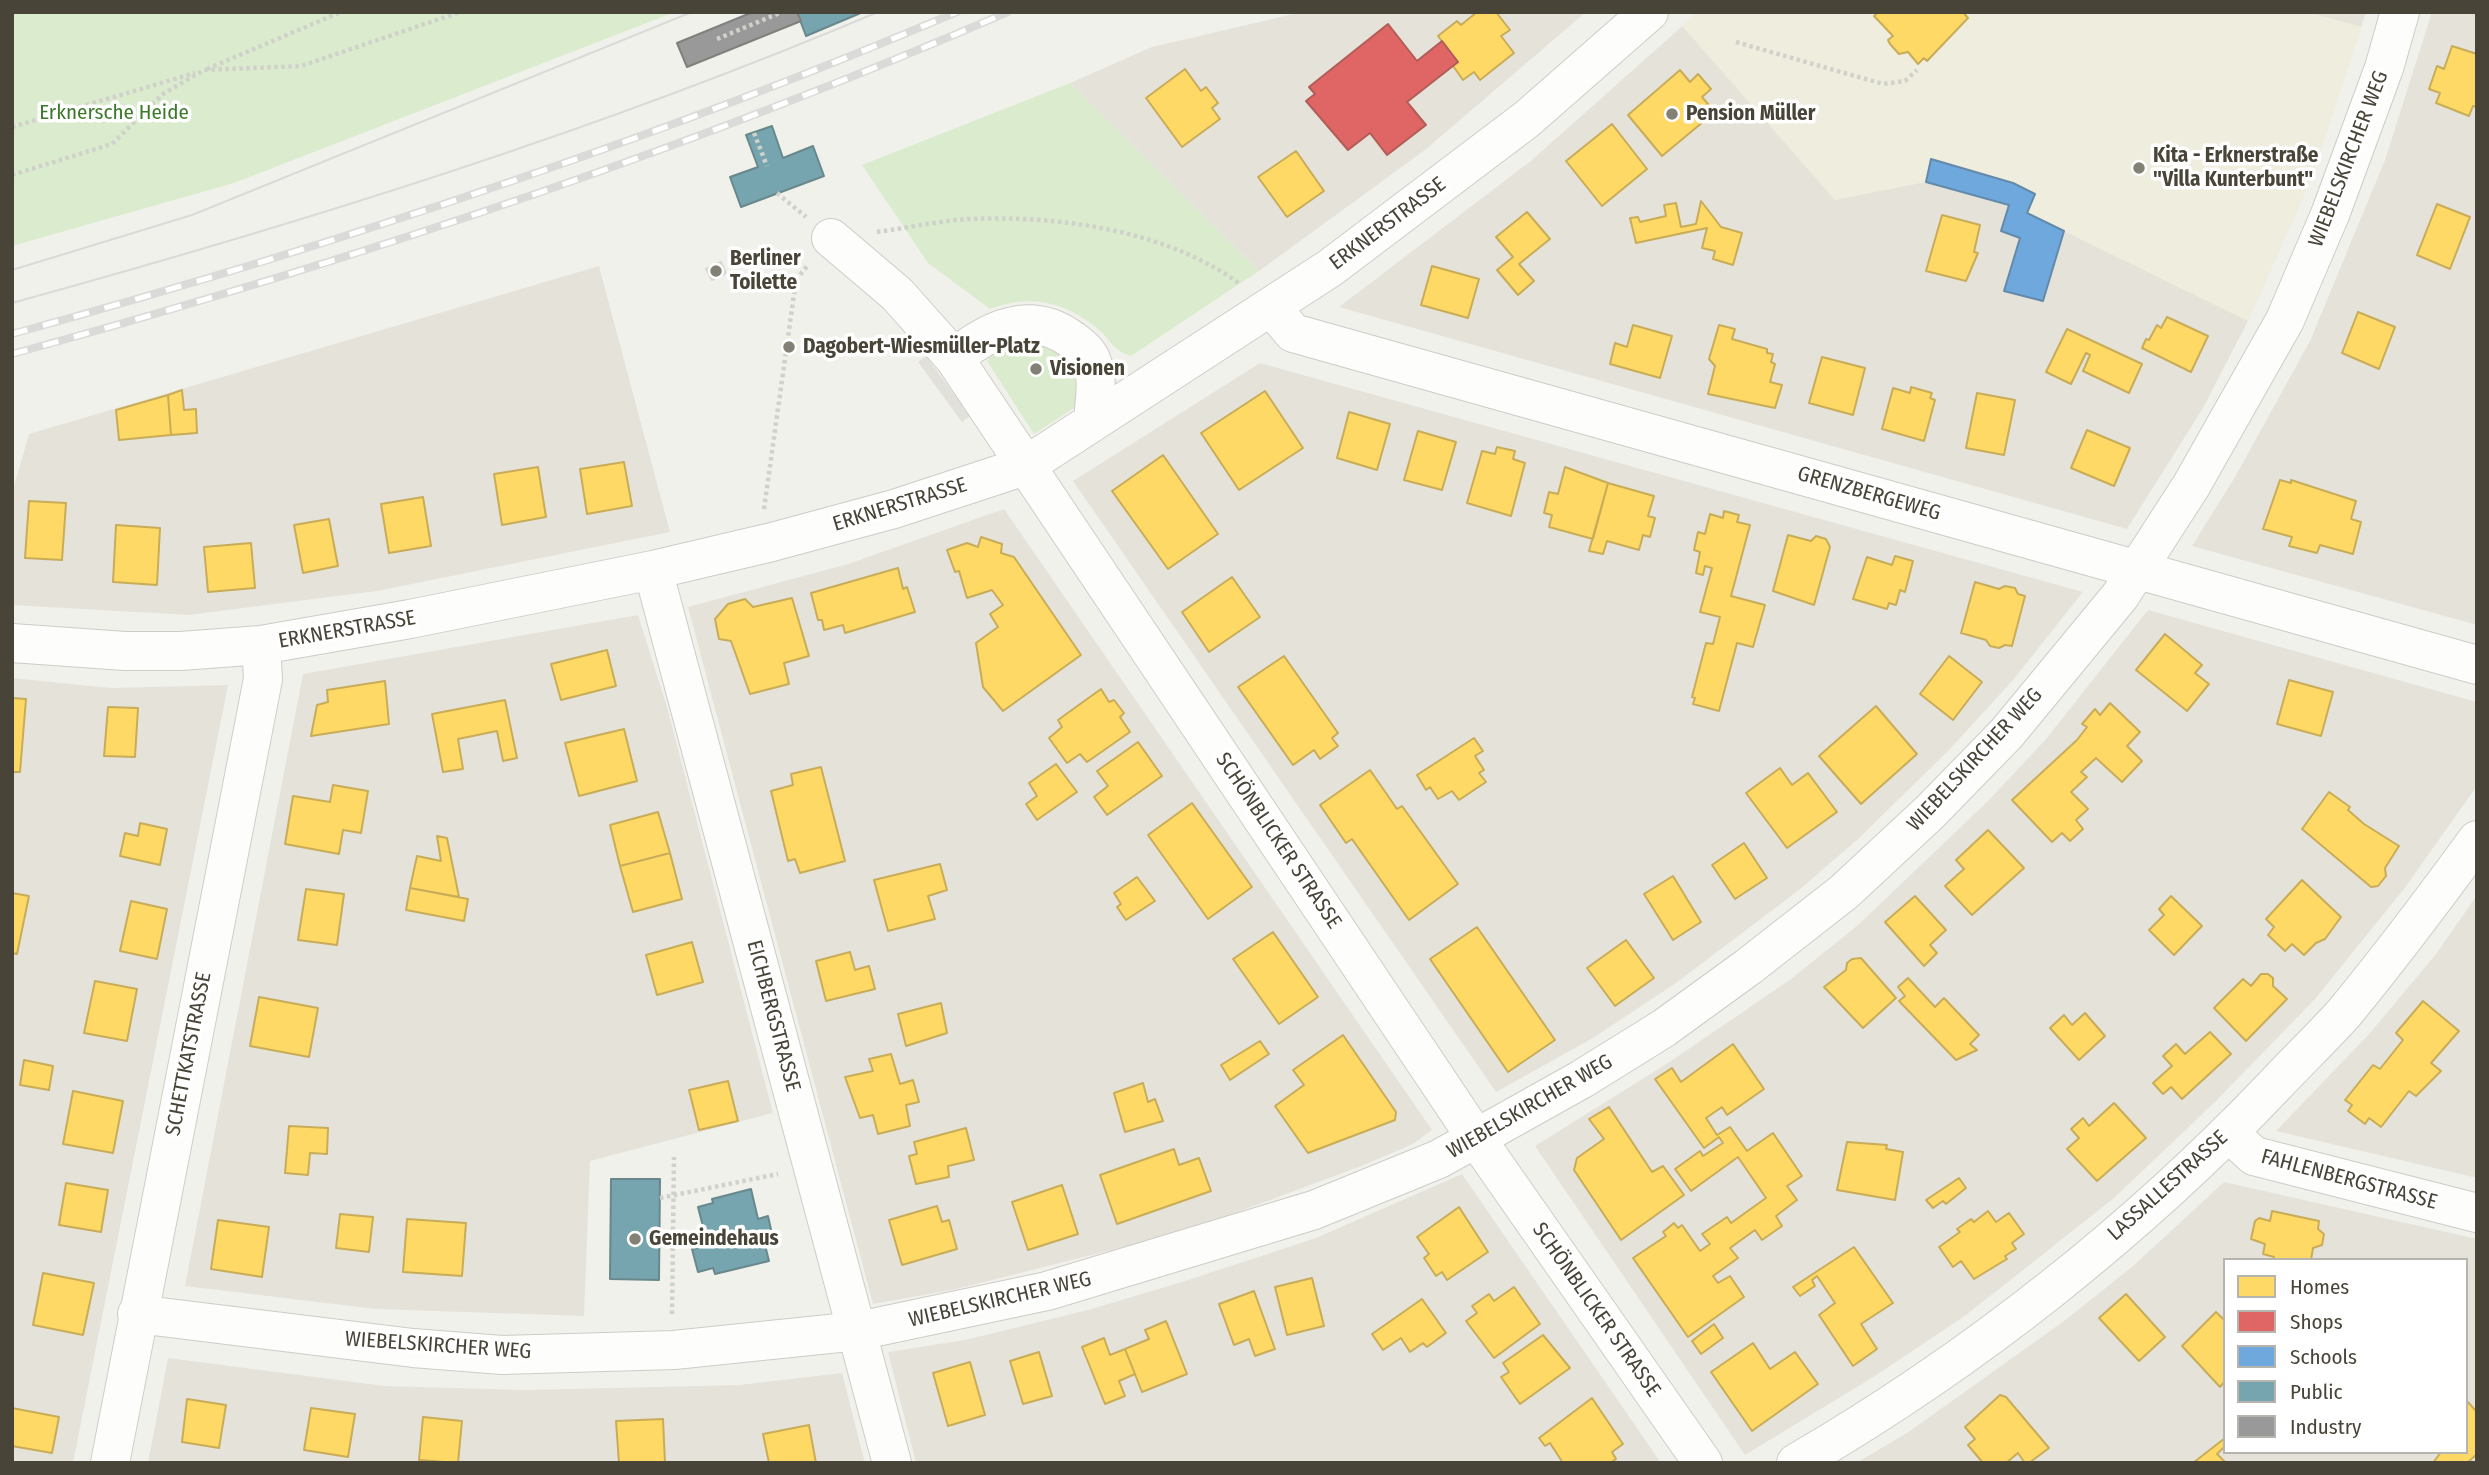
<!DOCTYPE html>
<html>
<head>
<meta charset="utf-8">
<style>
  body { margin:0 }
  #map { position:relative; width:2489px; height:1475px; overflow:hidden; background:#f1f1ec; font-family:"Fira Sans Condensed",sans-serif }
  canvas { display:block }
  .frame { position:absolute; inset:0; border:14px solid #484437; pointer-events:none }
  .legend { position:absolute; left:2223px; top:1258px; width:245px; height:196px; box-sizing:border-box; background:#fff; border:2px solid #b6b4af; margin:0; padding:9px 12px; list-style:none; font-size:21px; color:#484437 }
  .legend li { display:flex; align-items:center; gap:14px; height:35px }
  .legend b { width:35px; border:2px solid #b6b4af }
</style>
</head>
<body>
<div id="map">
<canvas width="2489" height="1475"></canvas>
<div class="frame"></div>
<ul class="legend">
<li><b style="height:19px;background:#ffd966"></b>Homes</li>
<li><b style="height:19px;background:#e06666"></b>Shops</li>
<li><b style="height:19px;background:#6fa8dc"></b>Schools</li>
<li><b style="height:19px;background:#76a5af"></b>Public</li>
<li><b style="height:19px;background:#999"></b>Industry</li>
</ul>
</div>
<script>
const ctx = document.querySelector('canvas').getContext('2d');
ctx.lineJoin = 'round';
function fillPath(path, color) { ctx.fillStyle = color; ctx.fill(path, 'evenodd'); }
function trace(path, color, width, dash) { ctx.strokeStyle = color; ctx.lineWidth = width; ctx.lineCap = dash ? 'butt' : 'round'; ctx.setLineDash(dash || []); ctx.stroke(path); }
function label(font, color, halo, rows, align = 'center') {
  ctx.font = font + ' "Fira Sans Condensed",sans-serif'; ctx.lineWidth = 7; ctx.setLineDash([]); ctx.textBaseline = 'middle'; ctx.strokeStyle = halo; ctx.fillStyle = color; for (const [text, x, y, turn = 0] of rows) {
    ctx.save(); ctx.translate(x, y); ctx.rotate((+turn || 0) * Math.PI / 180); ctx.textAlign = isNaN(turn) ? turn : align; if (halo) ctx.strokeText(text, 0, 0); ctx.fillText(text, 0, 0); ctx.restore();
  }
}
fillPath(new Path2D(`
  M1302 12H1586L1425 150 1259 271 1070 83 1152 47Z
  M1698 12H2366L2312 177 2248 321 2203 408 2127 529 1339 307 1532 160Z
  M2432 12H2477V625L2192 546 2235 477 2310 341 2385 160Z
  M599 266 670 532 377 591 188 615 12 605V493L29 434Z
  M1260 363 2083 592 2013 680 1949 750 1857 840 1799 890 1676 983 1593 1038 1496 1092 1073 481Z
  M1004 509 1432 1130 1413 1144 1364 1165 1235 1213 1132 1245 952 1290 873 1304 688 607 848 564Z
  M2148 610 2477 702V786L2404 889 2315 999 2216 1101 2113 1199 1966 1315 1875 1376 1745 1455 1535 1146 1668 1063 1791 979 1858 925 1988 801 2046 739Z
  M638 615 667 707 773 1113 590 1161 584 1316 375 1309 185 1286 303 674Z
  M12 678 111 688 228 685 73 1463H12Z
  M2477 895V1178L2276 1131 2370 1033 2436 954Z
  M1462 1174 1661 1463H916L888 1352 965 1340 1088 1310 1185 1281 1316 1238Z
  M2224 1182 2477 1239V1463H1856L1907 1433 2064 1321 2132 1267ZM2225 1260H2466V1452H2225Z
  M168 1358 385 1386 525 1390 739 1385 842 1373 865 1463H148Z`), '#e5e3d9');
fillPath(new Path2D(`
  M1698 12H2307L2362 27 2312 177 2248 321 2027 213 2035 194 2013 183 1931 159 1926 182 1835 200 1682 26Z`), '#efedde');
fillPath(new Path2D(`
  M12 12H675L234 183 12 246Z
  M1070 83 1259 271 1131 356C1111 349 1112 341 1098 329 1064 301 1030 294 990 309L928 263 862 165Z
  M1040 340C1067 354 1082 376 1077 406L1034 434 987 361 999 345Z`), '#daeccd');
fillPath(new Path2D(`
  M926 356 970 416 962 422 918 362Z`), '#e1e0db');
const homes = new Path2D(`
  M1477 12H1496L1510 30 1501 36 1514 53 1480 80 1474 72 1463 80 1453 66 1458 62 1438 36 1457 21 1461 25Z
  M1879 12H1963L1968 18 1927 61 1924 58 1918 64 1908 52 1899 54 1890 44 1888 40 1893 36 1874 16Z
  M2452 46 2477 54V107L2473 106 2469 116 2436 103 2440 93 2429 89 2437 66 2444 69Z
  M1185 69 1201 91 1206 87 1218 103 1212 108 1220 119 1182 147 1146 98Z
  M1680 70 1690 82 1698 74 1711 89 1702 97 1715 112 1662 156 1628 115Z
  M1612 124 1647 169 1602 206 1566 161Z
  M1296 151 1324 191 1287 217 1258 177Z
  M1701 201 1721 227 1742 233 1733 265 1713 259 1715 251 1702 248 1707 228 1636 243 1630 218 1638 217 1640 222 1666 216 1664 205 1676 203 1681 227 1696 224Z
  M2437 204 2470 217 2450 269 2417 255Z
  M1527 212 1550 239 1519 264 1534 281 1518 295 1497 270 1513 257 1496 237Z
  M1942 215 1980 225 1974 252 1978 253 1966 281 1926 271Z
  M1432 266 1479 279 1468 318 1421 305Z
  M2358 312 2395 327 2379 369 2342 353Z
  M2167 317 2208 336 2191 372 2142 348 2146 339 2149 340 2157 325 2161 328Z
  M1633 325 1672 336 1660 378 1610 364 1615 343 1627 347Z
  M1719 325 1735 329 1732 339 1767 349V353L1773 354 1771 362 1775 364 1770 382 1782 385 1775 408 1708 394 1715 366 1709 359Z
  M2067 329 2142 364 2129 393 2083 371 2090 355 2086 353 2071 384 2046 372Z
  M1822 357 1865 368 1853 415 1809 403Z
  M1911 387 1932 393 1930 398 1935 400 1924 441 1882 429 1893 388 1910 393Z
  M182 390 184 410 196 409 197 433 171 435 168 395Z
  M1265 391 1303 448 1239 490 1201 433Z
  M1977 393 2015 400 2004 455 1966 448Z
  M168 395 171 435 119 440 116 410Z
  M1349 412 1390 424 1377 470 1337 458Z
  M2087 430 2130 448 2114 486 2071 468Z
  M1418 431 1456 442 1442 490 1404 480Z
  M1497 447 1515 451 1513 459 1525 463 1511 516 1467 503 1482 451 1495 454Z
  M1163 455 1218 534 1168 569 1112 491Z
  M624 462 632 506 587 514 580 469Z
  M538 467 546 517 502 525 494 474Z
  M1565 467 1608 483 1593 539 1549 527 1552 515 1544 513 1549 492 1558 494Z
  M2280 480 2291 483V480L2356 501 2351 519 2361 522 2353 554 2320 545 2317 553 2289 546 2292 537 2263 529Z
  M1608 483 1654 496 1648 516 1655 518 1650 537 1643 535 1639 550 1607 541 1603 554 1589 551Z
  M423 497 431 546 389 553 381 504Z
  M29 501 66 503 62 560 25 558Z
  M1724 511 1739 515 1737 522 1750 525 1731 596 1765 605 1753 647 1737 643 1719 711 1693 704 1695 698 1692 697 1706 643 1713 644 1720 617 1700 612 1712 568 1705 566 1703 575 1696 573 1700 552 1694 550 1698 532 1705 534 1710 514 1723 518Z
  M329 519 338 566 303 573 294 525Z
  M116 525 160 528 157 585 113 582Z
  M1788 535 1811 541 1816 536 1826 539 1830 547 1814 605 1773 591Z
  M981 537 1002 544 1001 553 1014 557 1081 655 1003 711 983 687 976 643 998 627 990 614 1003 605 992 590 967 598 959 571 955 572 947 550 967 543 978 547Z
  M251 543 255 588 208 592 204 547Z
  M1895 556 1913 561 1905 592 1900 590 1896 605 1889 603 1887 609 1853 599 1867 557 1892 565Z
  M898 568 903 589 907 587 915 612 845 633 843 625 824 630 822 620H818L811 593Z
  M1232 577 1260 617 1209 652 1182 612Z
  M1975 582 1999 589 2005 586 2015 588 2018 594 2025 596 2012 646 2005 645 1999 648 1990 646 1986 640 1961 633Z
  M792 598 809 656 784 663 789 684 750 694 731 641 719 639 715 619 728 604 745 599 753 607Z
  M2165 634 2202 665 2195 673 2209 684 2187 711 2136 670Z
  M607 650 616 686 561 700 551 664Z
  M1284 656 1338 733 1332 738 1338 746 1320 759 1314 750 1293 765 1238 687Z
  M1949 656 1982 682 1953 720 1920 694Z
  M2289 680 2333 692 2321 736 2277 724Z
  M385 681 389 724 311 736 317 705 328 702 327 690Z
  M1101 689 1109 702 1114 700 1124 713 1120 717 1130 732 1087 762 1080 754 1067 763 1049 738 1062 727 1058 720Z
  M12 698 26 699 20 772H12Z
  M505 700 517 758 503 761 497 731 458 739 463 769 443 772 432 714Z
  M2110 703 2140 732 2127 746 2142 761 2122 782 2096 758 2081 772 2087 777 2071 792 2088 809 2076 820 2083 829 2070 841 2062 833 2052 842 2012 800 2077 740 2087 727 2082 724 2095 709 2100 715Z
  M1876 706 1917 754 1861 804 1819 756Z
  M108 707 138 708 135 757 104 756Z
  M624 729 637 781 579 796 565 743Z
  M1474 738 1483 751 1475 756 1484 770 1479 773 1486 782 1459 800 1452 791 1438 799 1430 787 1426 790 1417 775Z
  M1138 742 1162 776 1107 815 1094 797 1108 786 1097 771Z
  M1056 764 1077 792 1037 820 1026 804 1037 796 1029 783Z
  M821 767 845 861 800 873 795 859 788 861 771 791 793 785 791 774Z
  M1780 768 1792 785 1808 773 1837 812 1787 848 1746 793Z
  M1370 770 1397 809 1402 806 1458 884 1409 920 1352 839 1346 843 1320 805Z
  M333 785 368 791 361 833 343 830 339 854 285 844 293 796 330 802Z
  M2329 792 2350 807 2348 810 2364 824 2399 846 2385 868 2386 876 2378 886 2371 887 2302 829Z
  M1192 803 1252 887 1208 919 1148 835Z
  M658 812 670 853 620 866 610 825Z
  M140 823 167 829 160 865 120 856 125 833 138 836Z
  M1988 830 2024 868 1972 915 1945 886 1964 869 1956 860Z
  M437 836 447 838 459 897 410 888 417 856 441 861Z
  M1744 843 1767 878 1735 899 1712 865Z
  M670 853 682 899 633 912 620 866Z
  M940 864 947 890 928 896 935 919 888 931 874 880Z
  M1673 876 1701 922 1673 940 1644 894Z
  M1137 877 1155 901 1126 920 1117 907 1121 904 1114 893Z
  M2302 880 2341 917 2325 939 2316 943 2304 955 2292 944 2285 951 2268 935 2274 927 2266 919Z
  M410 888 468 899 464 921 406 910Z
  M306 889 344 894 337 945 298 940Z
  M12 893 29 896 17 954 12 953Z
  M1915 896 1946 930 1930 945 1937 953 1924 966 1885 922Z
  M2171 896 2202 926 2174 955 2149 930 2164 915 2159 909Z
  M131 901 167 909 157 959 120 951Z
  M1477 927 1555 1040 1508 1072 1430 959Z
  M1273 932 1318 997 1279 1024 1233 959Z
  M1626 940 1654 978 1615 1006 1587 968Z
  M692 942 703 982 657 995 646 955Z
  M850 952 855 970 869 966 875 989 826 1001 816 961Z
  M1861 958 1896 998 1863 1028 1824 987 1846 970 1847 963 1852 959Z
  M2261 974H2268L2273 978V986L2287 999 2246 1041 2214 1008 2243 979 2251 986Z
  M1908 978 1935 1007 1944 998 1979 1035 1970 1044 1977 1050 1956 1060 1899 1001 1905 996 1898 987Z
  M95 981 137 989 127 1041 84 1033Z
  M259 997 318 1008 309 1057 250 1046Z
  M2423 1001 2459 1031 2431 1063 2441 1071 2416 1096 2409 1091 2381 1127 2369 1118 2365 1124 2348 1111 2352 1105 2345 1100 2373 1065 2380 1069 2403 1040 2396 1033Z
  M941 1003 947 1033 906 1046 898 1014Z
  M2085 1013 2105 1036 2079 1060 2050 1028 2064 1015 2072 1025Z
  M2210 1032 2231 1054 2182 1099 2171 1087 2163 1094 2153 1083 2172 1066 2163 1056 2176 1044 2185 1054Z
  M1343 1035 1396 1112 1395 1120 1308 1153 1275 1106 1304 1085 1293 1070Z
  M1260 1041 1269 1054 1230 1080 1221 1065Z
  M1733 1044 1764 1089 1727 1115 1722 1107 1706 1118 1717 1135 1730 1127 1747 1151 1773 1133 1802 1176 1787 1186 1797 1200 1776 1216 1782 1226 1762 1240 1755 1230 1730 1248 1738 1258 1713 1276 1718 1283 1730 1276 1744 1297 1688 1337 1633 1258 1666 1236 1663 1232 1674 1223 1678 1228 1682 1225 1700 1251 1710 1244 1702 1234 1727 1217 1731 1223 1766 1198 1738 1157 1691 1191 1675 1169 1700 1151 1703 1156 1723 1143 1719 1137 1704 1148 1655 1079 1672 1068 1681 1082Z
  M891 1054 900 1084 913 1080 919 1102 906 1105 910 1126 878 1134 873 1115 860 1118 845 1077 873 1071 869 1059Z
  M24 1060 53 1066 49 1090 20 1085Z
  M728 1081 738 1121 699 1130 689 1090Z
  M1143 1083 1148 1102 1155 1099 1163 1121 1125 1132 1114 1093Z
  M73 1091 123 1101 113 1153 63 1144Z
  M2114 1103 2146 1138 2097 1181 2067 1149 2079 1138 2071 1129 2083 1118 2089 1126Z
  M1609 1107 1652 1172 1663 1166 1684 1195 1621 1240 1574 1170 1577 1158 1604 1139 1589 1119Z
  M289 1126 328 1128 327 1154 310 1153 308 1175 285 1173Z
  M966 1128 974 1160 948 1166 949 1177 916 1184 909 1156 917 1154 914 1142Z
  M1847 1142 1887 1145 1886 1149 1903 1152 1895 1200 1837 1190Z
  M1174 1149 1179 1165 1199 1158 1211 1191 1117 1224 1100 1175Z
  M1959 1178 1966 1188 1946 1204 1943 1201 1933 1208 1926 1200Z
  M66 1183 108 1190 101 1232 59 1225Z
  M1062 1185 1078 1234 1028 1250 1012 1202Z
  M937 1206 942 1222 949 1220 957 1249 902 1265 889 1220Z
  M1459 1207 1488 1252 1447 1280 1442 1272 1436 1276 1424 1258 1429 1254 1417 1237Z
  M1988 1211 1996 1222 2009 1213 2024 1234 2012 1243 2016 1249 2005 1256 2007 1259 1974 1279 1961 1261 1953 1267 1939 1247 1960 1232 1957 1229 1971 1219 1974 1222Z
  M2272 1211 2319 1221 2318 1229 2324 1234 2322 1245 2313 1248 2311 1260H2274V1257L2263 1254 2265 1244 2251 1239 2255 1221 2259 1218 2270 1221Z
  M340 1214 373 1217 369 1252 336 1248Z
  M407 1219 466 1223 462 1276 403 1272Z
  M218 1220 269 1227 262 1277 211 1269Z
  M1854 1247 1893 1303 1861 1324 1877 1349 1853 1366 1819 1315 1835 1303 1817 1276 1812 1280 1815 1286 1800 1296 1793 1287Z
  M43 1273 94 1283 83 1335 33 1325Z
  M1312 1278 1324 1326 1287 1335 1275 1287Z
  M1514 1287 1540 1324 1494 1358 1466 1321 1477 1313 1472 1306 1489 1294 1494 1301Z
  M1254 1291 1275 1349 1255 1356 1249 1339 1234 1345 1219 1304Z
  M2126 1294 2165 1337 2139 1361 2099 1318Z
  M1422 1299 1446 1333 1427 1347 1423 1343 1410 1352 1401 1338 1383 1350 1372 1334Z
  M2216 1312 2225 1321V1381L2220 1387 2182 1346Z
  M1166 1321 1187 1374 1142 1392 1125 1349 1149 1339 1145 1330Z
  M1714 1324 1723 1338 1701 1354 1692 1341Z
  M1543 1335 1570 1368 1520 1404 1501 1377 1509 1372 1503 1363Z
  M1104 1338 1110 1355 1125 1349 1135 1374 1119 1381 1125 1396 1105 1404 1082 1347Z
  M1753 1343 1770 1369 1795 1352 1818 1384 1752 1431 1711 1372Z
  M1039 1352 1052 1396 1023 1404 1010 1361Z
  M970 1362 985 1415 948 1426 933 1373Z
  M2000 1395 2006 1397 2049 1448 2029 1463H2025L2018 1453 2006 1463H1983L1968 1445 1975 1439 1965 1427Z
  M1592 1398 1623 1444 1612 1452 1616 1459 1610 1463H1563L1550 1443 1545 1446 1539 1438Z
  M187 1399 226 1405 219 1448 182 1442Z
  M2466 1400 2477 1412V1454L2467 1463H2433L2441 1452H2466Z
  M12 1408 59 1417 52 1453 12 1446Z
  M311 1408 355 1414 348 1457 304 1450Z
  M423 1417 462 1421 458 1463 419 1460Z
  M663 1419 665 1463H619L616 1421Z
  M809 1425 816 1463H769L763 1434Z
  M2225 1438V1446L2217 1454 2226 1463H2193Z`);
fillPath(homes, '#ffd966');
trace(homes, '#c8ac58', 2);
const shops = new Path2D(`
  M1388 24 1417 61 1442 41 1458 62 1407 102 1426 125 1387 155 1370 133 1348 150 1306 101 1315 94 1309 87Z`);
fillPath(shops, '#e06666');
trace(shops, '#b25c58', 2);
const schools = new Path2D(`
  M1931 159 2013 183 2035 194 2027 213 2064 231 2043 301 2004 291 2020 238 2001 231 2009 205 1926 182Z`);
fillPath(schools, '#6fa8dc');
trace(schools, '#638aaa', 2);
const public = new Path2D(`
  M797 12H863L806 36Z
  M772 126 783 158 813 146 824 176 741 207 730 177 758 167 746 135Z
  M611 1179H660L659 1280 610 1279Z
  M751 1189 758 1219 768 1216 772 1234 763 1237 769 1261 715 1274 713 1268 698 1272 692 1249 708 1246 698 1207 713 1203 712 1199Z`);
fillPath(public, '#76a5af');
trace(public, '#68888b', 2);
const industry = new Path2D(`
  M753 12H797L801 21 687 67 677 43Z`);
fillPath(industry, '#999');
trace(industry, '#81807c', 2);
const building = new Path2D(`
  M721 262 726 273 712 280 706 269Z`);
fillPath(building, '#dbdad4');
trace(building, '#d9d8d2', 2);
const minor = new Path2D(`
  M831 238 897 294 954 358 1476 1138 1703 1463
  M1272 308 1293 333 2477 665
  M954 358C988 330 1030 309 1071 339 1079 345 1089 352 1092 362 1099 380 1094 403 1093 422
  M653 570 892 1463
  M12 643 125 651H181L261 645 410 619 653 570 772 542 894 509 1025 466 1330 268 1527 119 1649 12
  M2229 1133 2254 1156 2477 1213
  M137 1314 413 1348 502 1355 674 1350 858 1331 1047 1291 1314 1210 1439 1159 1582 1079 1664 1028 1748 967 1844 892 1930 812 2007 733 2120 596 2191 486 2285 320 2331 212 2384 68 2400 12
  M110 1463 263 679 261 645
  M1796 1463C1972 1361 2136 1231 2275 1085 2298 1060 2323 1037 2345 1012 2391 956 2434 899 2477 840`);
trace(minor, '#cdccc7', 40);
trace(new Path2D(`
  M717 39 782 12
  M1736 42 1883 84 1905 81 1917 70
  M207 69 341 12
  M12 127 195 73
  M754 133 767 166
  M12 175 112 144 163 94 204 70 301 66 460 12
  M777 193 806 217
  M877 232C907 228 938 221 968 219 1057 215 1167 230 1240 284
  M764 509 796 280 808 265
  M660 1198 778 1174
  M672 1314 674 1157`), '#d1d1cb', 4.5, [3.5, 3.5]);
trace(minor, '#fdfdfc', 38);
trace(new Path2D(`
  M12 270 192 215 692 12
  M12 303C306 222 597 131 878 12`), '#dadad9', 2);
const rail = new Path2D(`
  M12 334C333 246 650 142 957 12
  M12 354C351 262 685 151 1008 12`);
trace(rail, '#dadad9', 8);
trace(rail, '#fff', 5, [16]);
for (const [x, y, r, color] of [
  [1672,114,7,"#838176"],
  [2139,168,7,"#838176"],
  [716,271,7,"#838176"],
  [789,347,7,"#838176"],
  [1036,369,7,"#838176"],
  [635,1239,7,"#838176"]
]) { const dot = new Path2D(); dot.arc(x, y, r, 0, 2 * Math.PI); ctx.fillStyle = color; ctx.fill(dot); trace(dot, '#fff', 2.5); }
label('21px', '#3c792b', '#fff', [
  ["Erknersche Heide",114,113]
]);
label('bold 21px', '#484437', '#fff', [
  ["Pension Müller",1686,114],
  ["Kita - Erknerstraße",2153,156],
  ["\"Villa Kunterbunt\"",2153,180],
  ["Berliner",730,259],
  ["Toilette",730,283],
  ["Dagobert-Wiesmüller-Platz",803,347],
  ["Visionen",1050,369],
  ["Gemeindehaus",649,1239]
], 'left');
label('21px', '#484437', '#fff', [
  ["WIEBELSKIRCHER WEG",2349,159,-69],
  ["ERKNERSTRASSE",1388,224,-37],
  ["GRENZBERGEWEG",1869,494,16],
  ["ERKNERSTRASSE",900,505,-17],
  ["ERKNERSTRASSE",347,630,-10],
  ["WIEBELSKIRCHER WEG",1975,760,-47],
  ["SCHÖNBLICKER STRASSE",1278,841,56],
  ["EICHBERGSTRASSE",773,1016,75],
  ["SCHETTKATSTRASSE",189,1054,-79],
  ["WIEBELSKIRCHER WEG",1530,1107,-30],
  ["FAHLENBERGSTRASSE",2349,1180,15],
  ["LASSALLESTRASSE",2168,1186,-42],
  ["WIEBELSKIRCHER WEG",1000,1300,-13],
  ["SCHÖNBLICKER STRASSE",1596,1310,55],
  ["WIEBELSKIRCHER WEG",438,1346,4]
]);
</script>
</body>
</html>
